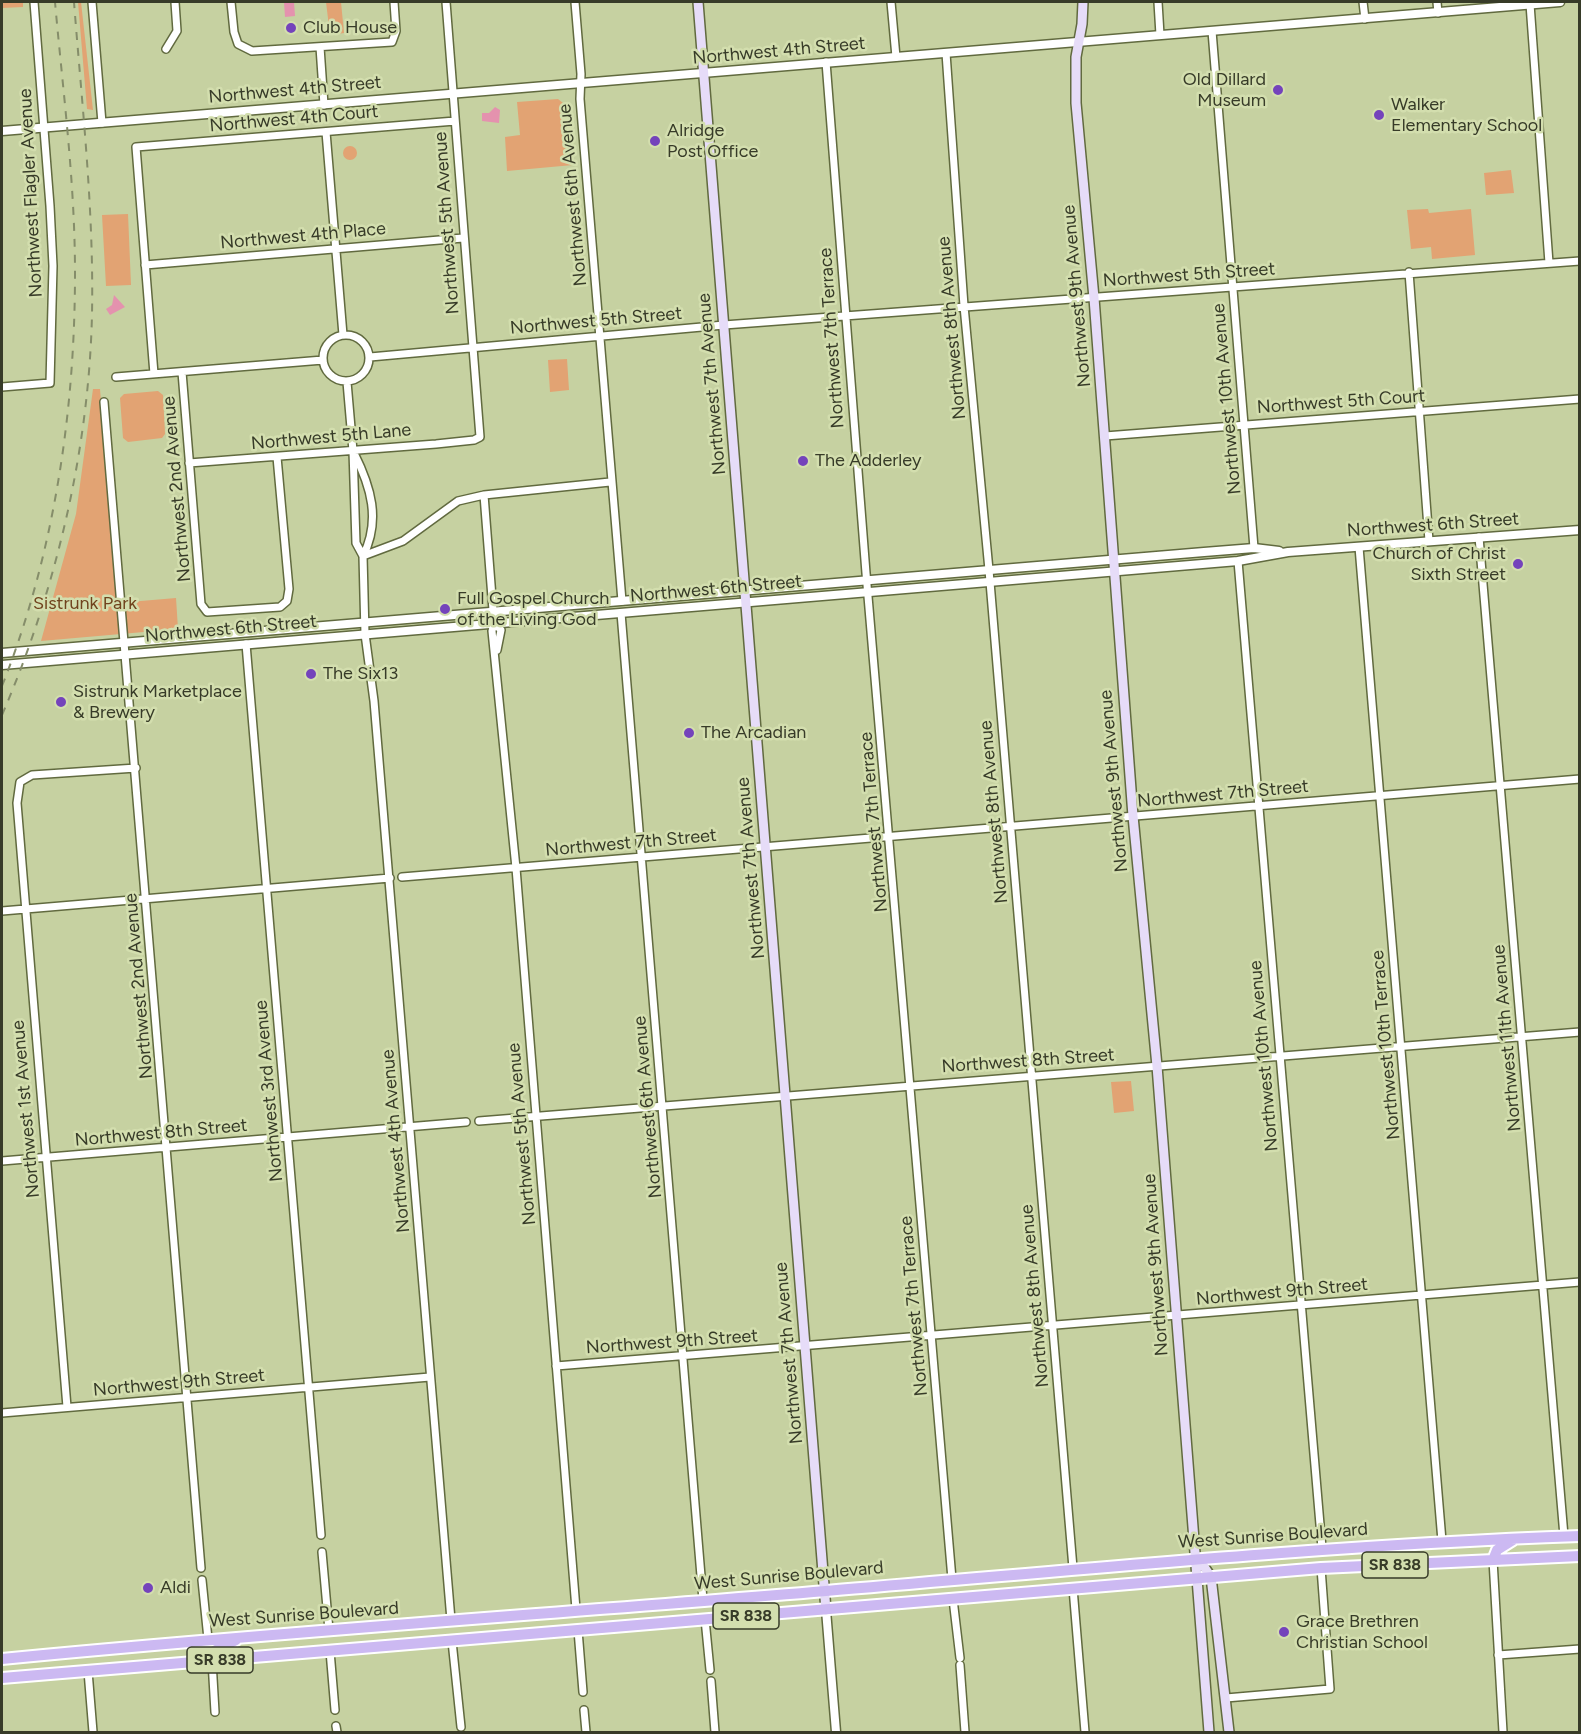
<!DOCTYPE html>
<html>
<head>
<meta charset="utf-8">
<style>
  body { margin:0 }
  #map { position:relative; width:1581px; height:1734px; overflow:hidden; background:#c6d1a1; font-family:Figtree,sans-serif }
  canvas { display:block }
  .frame { position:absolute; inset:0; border:3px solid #373b28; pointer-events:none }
</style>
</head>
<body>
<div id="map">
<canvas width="1581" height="1734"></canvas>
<div class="frame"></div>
</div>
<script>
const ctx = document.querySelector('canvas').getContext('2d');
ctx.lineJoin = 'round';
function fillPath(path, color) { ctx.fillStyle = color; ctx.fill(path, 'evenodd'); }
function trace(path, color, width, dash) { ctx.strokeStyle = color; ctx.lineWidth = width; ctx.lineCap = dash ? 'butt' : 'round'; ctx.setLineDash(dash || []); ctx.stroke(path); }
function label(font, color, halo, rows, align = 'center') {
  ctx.font = font + ' Figtree,sans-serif'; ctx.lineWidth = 5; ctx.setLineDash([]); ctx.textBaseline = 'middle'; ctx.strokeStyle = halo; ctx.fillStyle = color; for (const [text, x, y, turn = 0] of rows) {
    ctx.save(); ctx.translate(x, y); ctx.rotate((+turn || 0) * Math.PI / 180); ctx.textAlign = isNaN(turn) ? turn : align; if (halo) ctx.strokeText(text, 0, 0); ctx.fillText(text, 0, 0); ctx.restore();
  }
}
fillPath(new Path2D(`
  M2 2H23V7L2 8Z
  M78 2H81L93 110 87 109Z
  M326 2H341L344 33 330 35Z
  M558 99 568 107 573 165 507 171 505 137 520 135 517 102Z
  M343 153a7 7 0 1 1 14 0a7 7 0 1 1-14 0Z
  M1511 170 1514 193 1486 195 1484 173Z
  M1428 209 1429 213 1471 209 1475 255 1432 259 1431 247 1411 249 1407 210Z
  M128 214 131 285 106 286 102 215Z
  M567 359 569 390 550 392 548 360Z
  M93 389H100L117 603 176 598 178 629 41 641 76 514Z
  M158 391 163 395 165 434 162 438 128 442 123 438 120 398 124 394Z
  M1131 1081 1134 1111 1114 1113 1111 1082Z`), '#e2a373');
fillPath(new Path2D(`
  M284 2H294L295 16 285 17Z
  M495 107 500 110 499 123 482 121V113H489Z
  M114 295 125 307 110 315 106 309 112 305Z`), '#e492ae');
const minor = new Path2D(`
  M92 2 102 123
  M231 2 234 32 238 44 252 51 392 42 396 31 394 2
  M575 2 581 74 580 99 622 601
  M891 2 896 57
  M1158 2 1160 35
  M1363 2 1365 19
  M1437 2 1438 13
  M1530 4 1549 263
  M1212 31 1254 548
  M320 47 324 105
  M166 49 177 31 175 2
  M946 53 964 306 989 570 1073 1568
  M826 62 866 573 952 1579
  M326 132 343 335
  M145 265 463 238
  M1409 272 1429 541
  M323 358a23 23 0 1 1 46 0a23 23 0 1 1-46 0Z
  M370 357 724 325 1580 261
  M182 372 201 604 207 612 280 607 287 601 289 589 277 457
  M154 374 136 147 455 121
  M116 377 323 360
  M347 382 353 451 356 543 363 556 365 634 374 701 451 1620
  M2 387 50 383 53 266 50 206 34 2
  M104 402 201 1568
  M1105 436 1580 399
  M354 453C371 487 381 520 363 556
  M189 463 436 444 474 440 480 437 446 2
  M484 495 494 623 492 631 516 868 576 1609
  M1479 537 1564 1536
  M1359 547 1442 1541
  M363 556 403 541 458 501 484 495 610 482
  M1238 561 1322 1548
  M621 613 703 1600
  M494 623 501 630 497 650
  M246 644 321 1535
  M402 877 1580 779
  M2 911 390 878
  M479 1121 1580 1032
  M2 1161 466 1122
  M556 1366 1580 1282
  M67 1407 17 803 20 782 32 775 136 768
  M2 1413 430 1377
  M322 1552 329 1630
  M1493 1560 1503 1732
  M202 1580 208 1639
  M1073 1588 1085 1732
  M953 1599 960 1658
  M705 1619 710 1670
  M578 1630 583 1692
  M452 1641 461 1727
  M330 1651 335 1710
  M1498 1655 1580 1649
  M212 1661 215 1712
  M960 1665 965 1732
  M88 1671 93 1732
  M711 1681 715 1732
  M1226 1698 1330 1689 1321 1568
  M584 1710 586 1732
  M336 1726 337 1732`);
const tertiary = new Path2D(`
  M2 131 1560 2
  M2 653 1204 552 1254 548 1279 551
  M2 665 1238 561 1288 552 1580 530
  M826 1610 836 1732`);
const secondary = new Path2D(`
  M698 2 826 1610
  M1083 2 1082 24 1076 57V103L1094 298 1133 816 1157 1066 1209 1732
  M1198 1558 1211 1577 1229 1732`);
const primary = new Path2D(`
  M1493 1560 1497 1550 1513 1540
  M2 1659C276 1632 551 1614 826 1591 1077 1570 1327 1545 1580 1536
  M212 1661 214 1651 236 1640
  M2 1678 1321 1568 1580 1556`);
trace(minor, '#616a3f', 10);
trace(tertiary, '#616a3f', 11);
trace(secondary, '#616a3f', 12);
trace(primary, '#fff', 14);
trace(minor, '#fff', 7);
trace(tertiary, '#fff', 8);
trace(secondary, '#e6dcf8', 9);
trace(primary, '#ccb9f2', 10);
trace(new Path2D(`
  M2 686C54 555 75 412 75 273 75 182 63 92 55 2
  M2 715C56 590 89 450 92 314 94 210 82 106 74 2`), '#858d6a', 2, [8, 8]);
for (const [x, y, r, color] of [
  [291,28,6,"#7443bb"],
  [1278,90,6,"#7443bb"],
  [1379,115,6,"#7443bb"],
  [655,141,6,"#7443bb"],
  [803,461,6,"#7443bb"],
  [1518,564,6,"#7443bb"],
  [445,609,6,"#7443bb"],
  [311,674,6,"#7443bb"],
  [61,702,6,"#7443bb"],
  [689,733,6,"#7443bb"],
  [148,1588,6,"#7443bb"],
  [1284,1632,6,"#7443bb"]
]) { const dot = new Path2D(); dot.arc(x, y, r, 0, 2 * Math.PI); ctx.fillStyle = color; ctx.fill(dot); trace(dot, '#d3deae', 2); }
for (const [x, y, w] of [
  [1395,1565,66],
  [746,1616,66],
  [220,1660,66]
]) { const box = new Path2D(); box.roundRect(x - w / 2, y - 13, w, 26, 4.5); ctx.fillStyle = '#d3deae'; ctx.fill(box); trace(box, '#373b28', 1.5); }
label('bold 16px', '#373b28', null, [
  ["SR 838",1395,1565],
  ["SR 838",746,1616],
  ["SR 838",220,1660]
]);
label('18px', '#373b28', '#d3deae', [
  ["Club House",303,28],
  ["Old Dillard",1266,80,"right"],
  ["Museum",1266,101,"right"],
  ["Walker",1391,105],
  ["Elementary School",1391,126],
  ["Alridge",667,131],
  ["Post Office",667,152],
  ["The Adderley",815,461],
  ["Church of Christ",1506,554,"right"],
  ["Sixth Street",1506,575,"right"],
  ["Full Gospel Church",457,599],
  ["of the Living God",457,620],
  ["The Six13",323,674],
  ["Sistrunk Marketplace",73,692],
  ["& Brewery",73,713],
  ["The Arcadian",701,733],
  ["Aldi",160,1588],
  ["Grace Brethren",1296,1622],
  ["Christian School",1296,1643]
], 'left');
label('18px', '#373b28', '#d3deae', [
  ["Northwest 4th Street",779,51,-5],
  ["Northwest 4th Street",295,90,-5],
  ["Northwest 4th Court",294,119,-5],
  ["Northwest Flagler Avenue",31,193,-93],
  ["Northwest 6th Avenue",573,195,-95],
  ["Northwest 5th Avenue",447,223,-94],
  ["Northwest 4th Place",303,236,-5],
  ["Northwest 5th Street",1189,275,-4],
  ["Northwest 9th Avenue",1077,296,-95],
  ["Northwest 5th Street",596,321,-5],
  ["Northwest 8th Avenue",952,328,-95],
  ["Northwest 7th Terrace",832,338,-94],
  ["Northwest 7th Avenue",712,384,-95],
  ["Northwest 10th Avenue",1227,399,-95],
  ["Northwest 5th Court",1341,402,-4],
  ["Northwest 5th Lane",331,437,-5],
  ["Northwest 2nd Avenue",177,489,-95],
  ["Northwest 6th Street",1433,525,-4],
  ["Northwest 6th Street",716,589,-5],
  ["Northwest 6th Street",231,629,-5],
  ["Northwest 9th Avenue",1114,781,-95],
  ["Northwest 7th Street",1223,794,-5],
  ["Northwest 8th Avenue",994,812,-95],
  ["Northwest 7th Terrace",874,822,-95],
  ["Northwest 7th Street",631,843,-5],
  ["Northwest 7th Avenue",751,868,-95],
  ["Northwest 2nd Avenue",139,986,-95],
  ["Northwest 11th Avenue",1507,1038,-95],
  ["Northwest 10th Terrace",1386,1045,-95],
  ["Northwest 10th Avenue",1264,1056,-95],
  ["Northwest 8th Street",1028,1061,-4],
  ["Northwest 3rd Avenue",269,1091,-95],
  ["Northwest 6th Avenue",648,1107,-95],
  ["Northwest 1st Avenue",26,1109,-95],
  ["Northwest 8th Street",161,1133,-5],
  ["Northwest 5th Avenue",522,1134,-95],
  ["Northwest 4th Avenue",396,1141,-95],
  ["Northwest 9th Avenue",1156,1265,-94],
  ["Northwest 9th Street",1282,1292,-5],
  ["Northwest 8th Avenue",1035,1296,-95],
  ["Northwest 7th Terrace",914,1306,-95],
  ["Northwest 9th Street",672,1342,-4],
  ["Northwest 7th Avenue",789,1353,-95],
  ["Northwest 9th Street",179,1383,-5],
  ["West Sunrise Boulevard",1273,1536,-4],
  ["West Sunrise Boulevard",789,1576,-5],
  ["West Sunrise Boulevard",304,1615,-4]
]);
label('18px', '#70431d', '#d3deae', [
  ["Sistrunk Park",85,604]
]);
</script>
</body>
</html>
